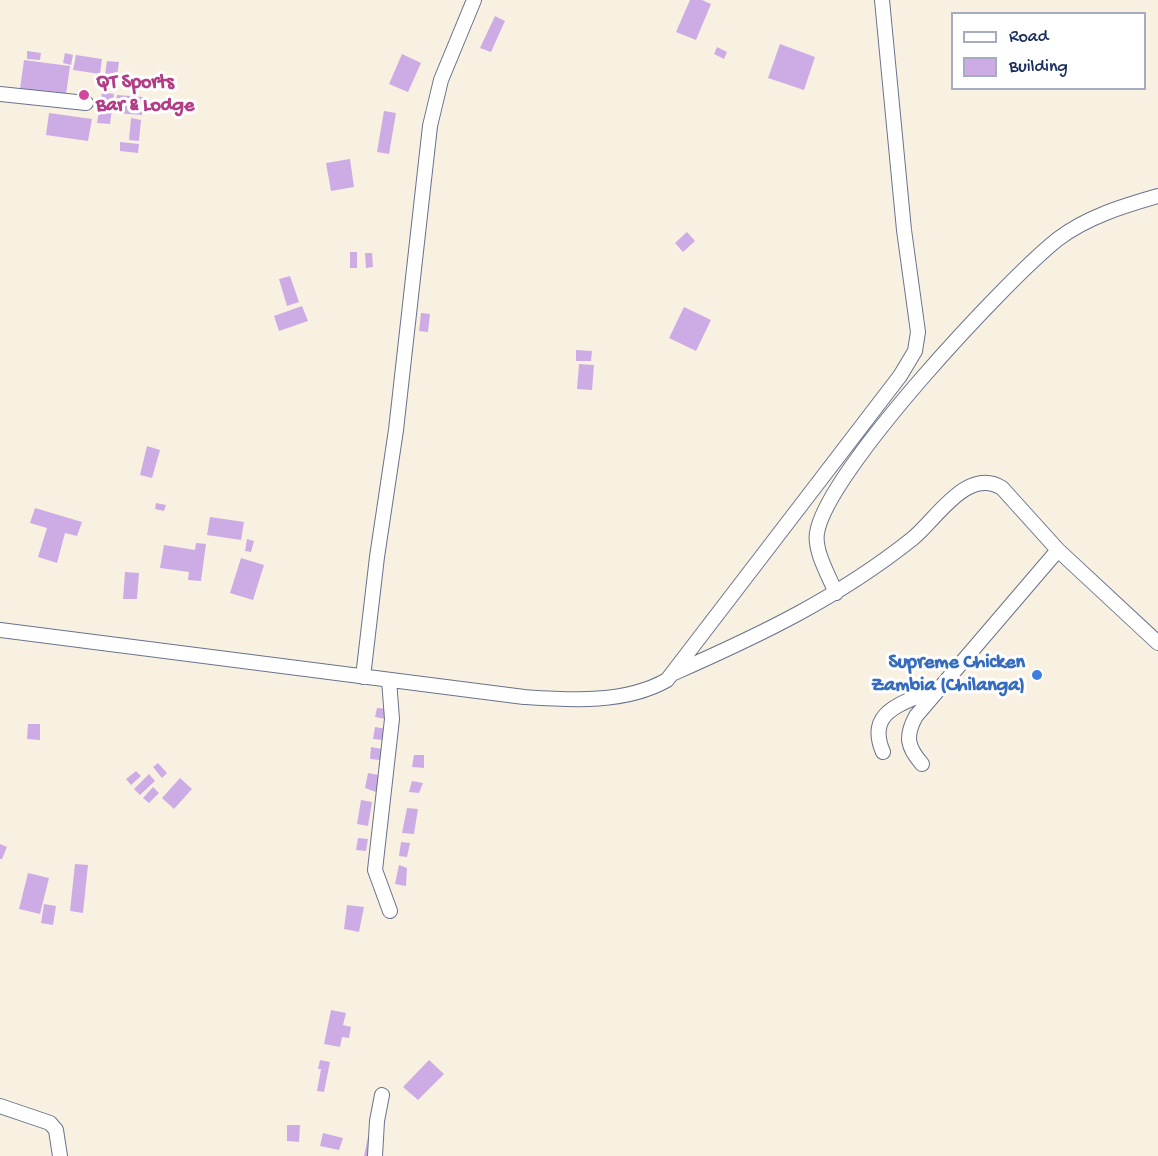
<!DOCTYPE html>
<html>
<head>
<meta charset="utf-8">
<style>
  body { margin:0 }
  #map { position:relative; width:1158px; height:1156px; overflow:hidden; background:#f8f1e2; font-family:"Gochi Hand",sans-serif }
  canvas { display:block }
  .legend { position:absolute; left:951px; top:12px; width:195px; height:78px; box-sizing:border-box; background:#fff; border:2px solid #a4acbf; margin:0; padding:8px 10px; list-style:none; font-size:18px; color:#1b2f5e }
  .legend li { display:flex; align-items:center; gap:12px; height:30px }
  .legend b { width:30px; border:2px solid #a4acbf }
</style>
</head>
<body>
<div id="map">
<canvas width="1158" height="1156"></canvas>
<ul class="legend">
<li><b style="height:8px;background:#fff"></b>Road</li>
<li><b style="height:16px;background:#cdace5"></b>Building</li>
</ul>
</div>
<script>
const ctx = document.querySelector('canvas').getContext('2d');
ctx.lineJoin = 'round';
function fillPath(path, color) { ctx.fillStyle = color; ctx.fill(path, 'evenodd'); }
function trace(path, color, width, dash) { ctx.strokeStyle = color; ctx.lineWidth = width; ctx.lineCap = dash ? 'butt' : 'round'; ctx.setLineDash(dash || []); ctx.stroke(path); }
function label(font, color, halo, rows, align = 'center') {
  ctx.font = font + ' "Gochi Hand",sans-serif'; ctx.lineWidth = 6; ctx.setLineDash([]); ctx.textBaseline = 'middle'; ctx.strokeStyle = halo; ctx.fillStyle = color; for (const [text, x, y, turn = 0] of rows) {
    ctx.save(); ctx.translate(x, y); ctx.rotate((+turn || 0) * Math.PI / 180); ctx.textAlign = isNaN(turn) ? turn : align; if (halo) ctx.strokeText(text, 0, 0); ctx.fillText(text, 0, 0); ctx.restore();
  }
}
fillPath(new Path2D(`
  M690 0H702L711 4 696 40 676 32Z
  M495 16 505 21 491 52 480 48Z
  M780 44 815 57 804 90 768 78Z
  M717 47 727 52 724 59 714 54Z
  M27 51 41 53 40 60 27 59Z
  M65 53 73 55 71 65 63 63Z
  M402 54 421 63 408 92 389 84Z
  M76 55 102 59 100 74 73 70Z
  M24 60 70 66 66 95 20 89Z
  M107 61 119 62 115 90 103 88Z
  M102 92 114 94 110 124 97 123Z
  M117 95 143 97 142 115 115 113Z
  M384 111 396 113 389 154 377 152Z
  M49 113 92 119 88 141 46 135Z
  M131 118 141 120 139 141 129 140Z
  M120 142 139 144 138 153 120 151Z
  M350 159 354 187 331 191 326 163Z
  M687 232 695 241 683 252 675 243Z
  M350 252H357V268H350Z
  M365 253H372L373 267 366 268Z
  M290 276 299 302 287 306 279 279Z
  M302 306 308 321 279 331 274 316Z
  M684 307 711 320 696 351 669 338Z
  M421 313 430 314 428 332 419 331Z
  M576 350 592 351 591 361H576Z
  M579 364 594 365 592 390 577 389Z
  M147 446 160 450 152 478 140 475Z
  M156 503 166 505 164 511 155 509Z
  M35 508 82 522 77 536 65 533 57 563 38 557 47 528 30 523Z
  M210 517 244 522 241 540 207 535Z
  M247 539 254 541 251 552 245 551Z
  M196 543 206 544 201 581 188 580 189 572 160 568 164 545 195 550Z
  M241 558 264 565 253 600 230 593Z
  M125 572 139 573 137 599H123Z
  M377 708 388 709 386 719 375 717Z
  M28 724H40V740L27 739Z
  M375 727 386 729 383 740 373 739Z
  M371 747 382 749 380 760 370 759Z
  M414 755H424V768L412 767Z
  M158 763 167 773 162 778 153 767Z
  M136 771 141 776 131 785 126 779Z
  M368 773 379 775 376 792 365 788Z
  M149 774 155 781 140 795 134 789Z
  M180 778 192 789 174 809 162 798Z
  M412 781 423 783 419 793 409 792Z
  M153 787 159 793 149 803 143 798Z
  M361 800 372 802 368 826 357 824Z
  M407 808 418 809 414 834 402 833Z
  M358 838 368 839 366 851 356 850Z
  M401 842 410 843 407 857 399 856Z
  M0 844 7 847 2 859H0Z
  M75 864 88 865 83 913 70 911Z
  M399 865 407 868 406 886 395 884Z
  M28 873 49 878 40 914 19 909Z
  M44 904 56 906 53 925 41 923Z
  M347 905 364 907 359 932 344 929Z
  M331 1010 346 1013 343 1025 351 1027 349 1038 342 1037 340 1047 324 1044Z
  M320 1060 330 1062 324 1092 317 1091 321 1069H318Z
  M429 1060 444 1074 418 1100 403 1087Z
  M287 1125H300L299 1142 287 1141Z
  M323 1133 343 1138 339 1150 320 1146Z
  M368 1137 375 1138 372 1156H364Z`), '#cdace5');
const minor = new Path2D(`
  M0 94 86 103
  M836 593C829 576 814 551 817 533 826 473 1006 280 1058 239 1087 217 1123 206 1158 196
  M0 630 524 697C570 700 625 704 667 680L900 376 915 351 918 332 904 230 882 0
  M674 673C760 635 838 598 912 539 936 520 967 466 1002 488L1058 550 1158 643
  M363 677 377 557 396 430 430 126 441 80 474 0
  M389 680 392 719 375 870 390 911
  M883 752C865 710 904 704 934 689
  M922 764C907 747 905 736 916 716L1058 550
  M0 1106 50 1123 56 1130 60 1156
  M375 1156 377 1121 382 1095`);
trace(minor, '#68738c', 16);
trace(minor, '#fff', 14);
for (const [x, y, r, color] of [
  [84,95,6,"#d1479c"],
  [1037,675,6,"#3f7fe0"]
]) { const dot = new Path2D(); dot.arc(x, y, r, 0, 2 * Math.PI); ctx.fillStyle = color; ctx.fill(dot); trace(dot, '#fff', 2); }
label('bold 20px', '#b23c85', '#fff', [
  ["QT Sports",96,84],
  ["Bar & Lodge",96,107]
], 'left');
label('bold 20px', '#366cbe', '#fff', [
  ["Supreme Chicken",1025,664],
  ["Zambia (Chilanga)",1025,687]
], 'right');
</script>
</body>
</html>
